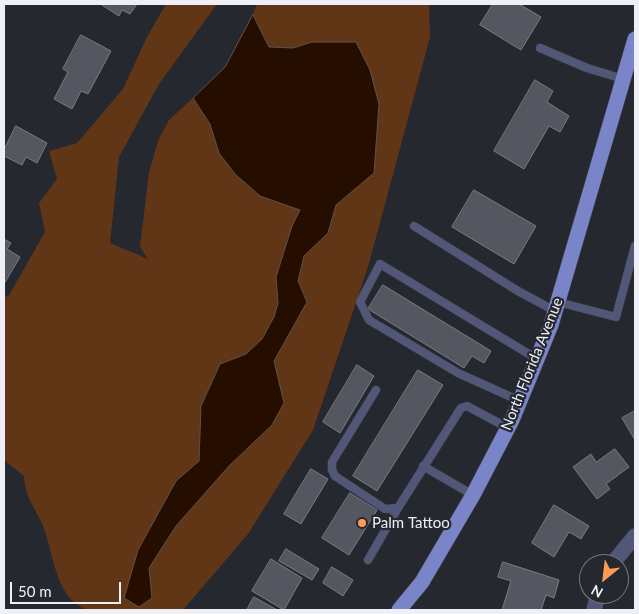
<!DOCTYPE html>
<html>
<head>
<meta charset="utf-8">
<style>
  body { margin:0 }
  #map { position:relative; width:639px; height:614px; overflow:hidden; background:#262830; font-family:Lato,sans-serif }
  canvas { display:block }
  .frame { position:absolute; inset:0; border:5px solid #eef0f6; pointer-events:none }
  .north { position:absolute; left:579px; top:554px; width:50px; height:50px; box-sizing:border-box; background:#262830; border:1px solid #76787f; border-radius:50%; rotate:209deg; font-size:14px; font-weight:700; line-height:20px; text-align:center; color:#eef0f6 }
  .north::after { content:''; display:block; margin:auto; width:18px; height:22px; background:#fd9c56; clip-path:polygon(50% 0,100% 100%,50% 72%,0 100%) }
  .scale { position:absolute; left:10px; top:582px; width:111px; height:22px; box-sizing:border-box; border:2px solid #eef0f6; border-top:0; padding-left:6px; font-size:15px; line-height:18px; white-space:nowrap; color:#eef0f6; -webkit-text-stroke:4px #262830; paint-order:stroke }
</style>
</head>
<body>
<div id="map">
<canvas width="639" height="614"></canvas>
<div class="frame"></div>
<div class="north">N</div>
<div class="scale">50 m</div>
</div>
<script>
const ctx = document.querySelector('canvas').getContext('2d');
ctx.lineJoin = 'round';
function fillPath(path, color) { ctx.fillStyle = color; ctx.fill(path, 'evenodd'); }
function trace(path, color, width, dash) { ctx.strokeStyle = color; ctx.lineWidth = width; ctx.lineCap = dash ? 'butt' : 'round'; ctx.setLineDash(dash || []); ctx.stroke(path); }
function label(font, color, halo, rows, align = 'center') {
  ctx.font = font + ' Lato,sans-serif'; ctx.lineWidth = 4.5; ctx.setLineDash([]); ctx.textBaseline = 'middle'; ctx.strokeStyle = halo; ctx.fillStyle = color; for (const [text, x, y, turn = 0] of rows) {
    ctx.save(); ctx.translate(x, y); ctx.rotate((+turn || 0) * Math.PI / 180); ctx.textAlign = isNaN(turn) ? turn : align; if (halo) ctx.strokeText(text, 0, 0); ctx.fillText(text, 0, 0); ctx.restore();
  }
}
fillPath(new Path2D(`
  M166 4H217L159 84 119 157 110 243 148 259 140 247 149 172 158 141 169 120 193 98 210 124 219 153 260 196 301 210 292 226 276 277 278 303 274 317 262 339 246 354 220 364 201 406 199 461 176 481 138 550 152 598 149 568 176 526 229 466 272 425 277 379 274 361 307 302 298 281 304 256 328 233 336 205 374 173 379 104 312 42 293 48 269 47 253 15 257 4H429L430 37 368 267 313 430 248 534 183 610H87C55 598 54 554 43 526 35 506 25 499 24 476L4 460V295L8 297 45 232 39 203 57 179 49 151 77 143 123 89 147 37Z`), '#613616');
const water = new Path2D(`
  M253 15 269 47 293 48 312 42H356L370 70 379 104 374 173 336 205 328 233 304 256 298 281 307 302 274 361 284 403 272 425 229 466 176 526 149 568 152 598 139 607 124 598 138 550 176 481 199 461 201 406 220 364 246 354 262 339 274 317 278 303 276 277 292 226 300 210 260 196 235 174 219 153 210 124 193 98 225 67Z`);
fillPath(water, '#250e00');
trace(water, '#61524a', 1);
const building = new Path2D(`
  M102 4H137L130 14 122 10 119 16 102 5Z
  M493 4H519L541 17 521 50 480 25Z
  M81 35 111 51 88 94 81 91 72 109 54 99 68 72 63 69Z
  M535 80 553 91 547 102 569 116 560 132 549 126 524 169 494 151Z
  M16 126 47 143 37 163 26 157 22 165 4 156V150Z
  M474 190 536 226 514 264 452 227Z
  M4 239 11 243 7 249 20 257 4 284Z
  M383 285 491 351 484 363 472 356 464 368 368 309Z
  M357 365 374 376 340 433 323 422Z
  M418 370 443 385 377 491 353 476Z
  M635 411V440L622 418Z
  M615 449 629 467 606 484 610 489 597 499 573 467 591 454 596 462Z
  M311 469 328 479 301 524 284 514Z
  M350 493 377 510 349 555 322 538Z
  M554 505 589 526 581 539 569 532 554 557 532 543Z
  M286 549 319 569 312 580 279 561Z
  M271 559 302 578 284 610 252 591Z
  M503 562 559 580 554 598 546 595 541 610H502L511 581 498 577Z
  M332 567 353 580 343 596 323 583Z
  M254 597 277 610H247Z`);
fillPath(building, '#545660');
trace(building, '#797b85', 1);
const service = new Path2D(`
  M540 48 587 68 623 79
  M414 226 518 291 555 311
  M558 302 616 317 635 246
  M376 390 332 462V470L335 476 385 509 398 508 461 408 467 406 508 428
  M520 401 458 373 369 320 360 302 380 264 537 359
  M423 466 473 495
  M368 560 398 508`);
const minor = new Path2D(`
  M612 564 635 536
  M594 610 598 594`);
const primary = new Path2D(`
  M399 610 422 582 473 495 512 420 551 325 635 39`);
trace(service, '#42444c', 9);
trace(minor, '#42444c', 16);
trace(primary, '#42444c', 16);
trace(service, '#525778', 8);
trace(minor, '#525778', 15);
trace(primary, '#7a84c8', 15);
for (const [x, y, r, color] of [
  [362,523,5,"#fd9c56"]
]) { const dot = new Path2D(); dot.arc(x, y, r, 0, 2 * Math.PI); ctx.fillStyle = color; ctx.fill(dot); trace(dot, '#262830', 2); }
label('15px', '#eef0f6', '#262830', [
  ["North Florida Avenue",532,364,-68]
]);
label('15px', '#eef0f6', '#262830', [
  ["Palm Tattoo",372,523]
], 'left');
</script>
</body>
</html>
